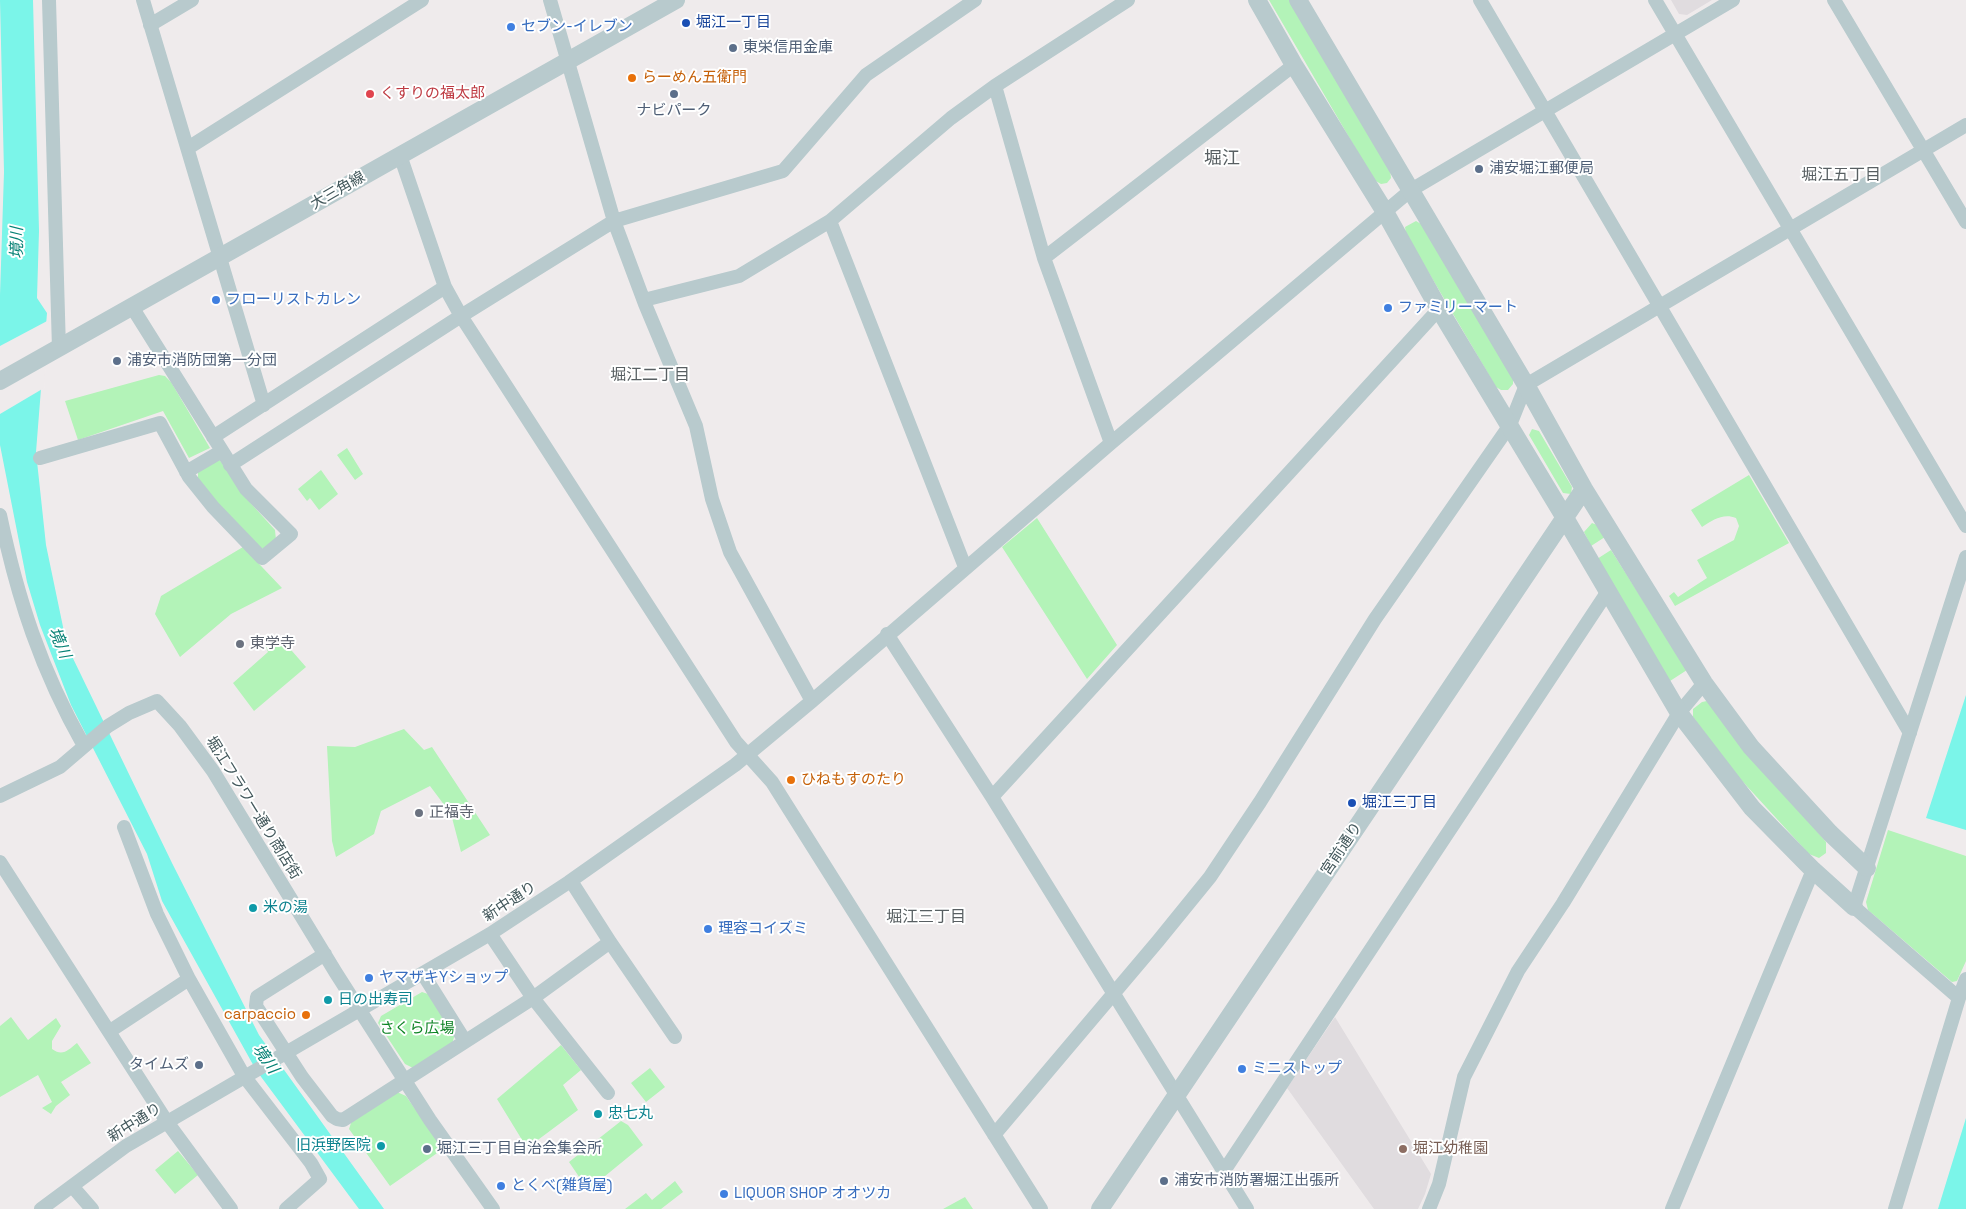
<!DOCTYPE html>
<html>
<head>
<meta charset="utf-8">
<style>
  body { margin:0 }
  canvas { display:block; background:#efebec }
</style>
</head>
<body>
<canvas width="1966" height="1209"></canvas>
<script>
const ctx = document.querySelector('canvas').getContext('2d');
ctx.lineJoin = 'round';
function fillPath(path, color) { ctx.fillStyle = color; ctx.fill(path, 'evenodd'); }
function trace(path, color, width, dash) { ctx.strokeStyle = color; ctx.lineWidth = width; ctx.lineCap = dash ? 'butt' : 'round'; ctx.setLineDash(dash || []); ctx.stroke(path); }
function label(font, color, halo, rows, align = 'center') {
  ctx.font = font + ' "Space Grotesk","Noto Sans JP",sans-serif'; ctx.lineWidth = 4; ctx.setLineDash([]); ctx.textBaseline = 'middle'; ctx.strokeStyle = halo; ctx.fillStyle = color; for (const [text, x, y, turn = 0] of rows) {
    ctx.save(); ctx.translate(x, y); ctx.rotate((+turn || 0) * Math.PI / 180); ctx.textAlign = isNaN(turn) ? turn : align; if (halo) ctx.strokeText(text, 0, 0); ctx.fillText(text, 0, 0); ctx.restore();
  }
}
fillPath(new Path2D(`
  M1671 0H1712L1687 15 1679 14Z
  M1335 1017 1431 1174 1425 1194 1418 1209H1374L1287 1088Z`), '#e0dcdf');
fillPath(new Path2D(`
  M1269 0H1290L1390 170 1391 178 1387 183 1381 184 1374 180Z
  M1416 221 1421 224 1513 379V384L1508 390H1501L1496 387 1406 234 1405 227Z
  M159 375 165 376 171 382 210 448 189 458 163 411 78 440 65 401Z
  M1532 429 1539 431 1572 487 1571 494 1563 493 1529 435Z
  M347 448 363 474 355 480 337 455Z
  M219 459 246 498 275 530 276 540 266 549 259 548 213 499 198 479V471Z
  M321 470 338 494 319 510 310 498 307 501 298 489Z
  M1749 475 1789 543 1675 606 1669 596 1674 592 1678 597 1707 578 1697 560 1734 540 1739 526 1736 518C1723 513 1713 520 1702 527L1691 510Z
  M1037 518 1117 645 1087 679 1002 547Z
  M1592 523 1597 525 1605 537 1591 546 1584 532Z
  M243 547 282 588 231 614 180 657 155 614 161 596Z
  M1611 550 1687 670 1670 681 1597 559Z
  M278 635 306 667 254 711 233 683 268 652 264 642Z
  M1707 701 1826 842V853L1819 858 1809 854 1733 771 1693 717V709L1702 702Z
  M404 729 424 750 432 747 490 835 461 852 451 814 430 786 381 811 374 834 336 857 332 841 327 746 355 747Z
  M1888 830 1966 856V961L1957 981 1952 982 1868 910 1866 902Z
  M422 992 431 995 455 1034 452 1044 413 1068 405 1064 378 1023 381 1016Z
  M11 1017 28 1040 56 1018 61 1026 52 1041V1049C63 1057 68 1050 77 1043L91 1063 61 1082 70 1095 56 1106 51 1114 42 1108 52 1102 38 1075 0 1097V1026Z
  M561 1045 581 1070 563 1085 578 1110 527 1148 497 1099Z
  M650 1068 665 1087 646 1102 631 1083Z
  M397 1092 406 1096 443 1149 390 1186 349 1129 352 1120Z
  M621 1121 628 1125 643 1145 588 1190 569 1162Z
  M178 1151 198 1175 175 1194 155 1170Z
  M675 1181 683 1192 661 1209H625L646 1193 652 1200Z
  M965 1197 973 1209H943Z`), '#b3f3b8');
fillPath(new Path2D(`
  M0 0H33L39 231 37 298 47 313 36 452 46 545 67 646 172 863 259 1035 384 1209H359L256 1070 162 901 147 854 71 705 40 625 27 582 0 445V295L4 172Z
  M1966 695V830L1926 818Z
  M1966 1118V1209H1938Z`), '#7bf5e9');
fillPath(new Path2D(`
  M49 320 44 388 0 414V346Z`), '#efebec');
trace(new Path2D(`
  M49 0 59 349
  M143 0 264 405
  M550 0 614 221 645 304 696 426 712 499 730 552 812 701
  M1480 0 1910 733
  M1655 0 1966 526
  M1834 0 1966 222
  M150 25 192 0
  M995 86 1044 258 1111 443
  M188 148 422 0
  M400 155 445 287 461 316 736 742 772 782 1041 1209
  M830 221 965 567
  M1044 258 1294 65
  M644 300 739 276 830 221 951 118 995 86 1128 0
  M213 437 445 287
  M40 458 160 423 189 477 213 507 262 558 291 534 246 489 132 307
  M230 465 461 316 614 221 783 171 866 75 975 0
  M186 472 222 451
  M0 515C18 600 41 670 84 746
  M887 634 992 797 1247 1209
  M0 796 60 767 108 726 129 713 157 701 180 726 213 771 336 973 430 1120 493 1209
  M992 797 1439 309
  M124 827 157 914 189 979
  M0 862 167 1122 231 1209
  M571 881 610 942 675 1037
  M490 934 533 998 608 1093
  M325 954 257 997 256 1006 302 1077 332 1116 337 1119 343 1120 533 998 610 942
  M423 974 465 1041
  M1959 998 1966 979
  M110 1031 189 979 244 1076 311 1163 320 1179 286 1209
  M994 1135 1158 941 1210 877 1260 802 1375 619 1510 425 1526 385 1966 125
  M1224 1171 1608 591
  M72 1186 92 1209
  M41 1209 126 1146 490 934 569 882 735 765 812 701 1111 443 1411 190 1733 0
  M1429 1209 1439 1184 1464 1077 1518 971 1563 903 1679 713 1704 683
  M1672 1209 1813 870
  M1895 1209 1959 998 1854 907 1966 557`), '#b8cacd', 14);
trace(new Path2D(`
  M1257 0 1294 65 1385 212 1439 309 1565 518 1679 713 1752 808 1813 870 1854 907
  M1298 0 1526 385 1584 489 1704 683 1751 747 1830 833 1867 868
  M0 381 676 0
  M1100 1209 1584 489`), '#b8cacd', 18);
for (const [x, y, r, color] of [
  [686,23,5,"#1a4fb4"],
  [511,27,5,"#3f7fe0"],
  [733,48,5,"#5c6f8a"],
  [632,78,5,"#e8710a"],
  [370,94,5,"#e0444e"],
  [674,94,5,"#5c6f8a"],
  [1479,169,5,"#5c6f8a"],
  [216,300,5,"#3f7fe0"],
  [1388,308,5,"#3f7fe0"],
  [117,361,5,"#5c6f8a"],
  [240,644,5,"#6b7280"],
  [791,780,5,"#e8710a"],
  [1352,803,5,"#1a4fb4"],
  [419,813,5,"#6b7280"],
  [253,908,5,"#0f9aa8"],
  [708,929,5,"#3f7fe0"],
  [369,978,5,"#3f7fe0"],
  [328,1000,5,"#0f9aa8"],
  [306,1015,5,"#e8710a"],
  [199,1065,5,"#5c6f8a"],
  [1242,1069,5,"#3f7fe0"],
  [598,1114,5,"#0f9aa8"],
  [381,1146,5,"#0f9aa8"],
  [427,1149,5,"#5c6f8a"],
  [1403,1149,5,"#8d6e63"],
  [1164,1181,5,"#5c6f8a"],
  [501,1186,5,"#3f7fe0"],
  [724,1194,5,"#3f7fe0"]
]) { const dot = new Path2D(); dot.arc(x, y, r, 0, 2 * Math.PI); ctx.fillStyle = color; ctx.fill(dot); trace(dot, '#fff', 2); }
label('15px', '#164399', '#fff', [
  ["堀江一丁目",696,23],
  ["堀江三丁目",1362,803]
], 'left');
label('15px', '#366cbe', '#fff', [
  ["セブン-イレブン",521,27],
  ["フローリストカレン",226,300],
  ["ファミリーマート",1398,308],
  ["理容コイズミ",718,929],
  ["ヤマザキYショップ",379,978],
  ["ミニストップ",1252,1069],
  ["とくべ(雑貨屋)",511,1186],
  ["LIQUOR SHOP オオツカ",734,1194]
], 'left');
label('15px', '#4e5e75', '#fff', [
  ["東栄信用金庫",743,48],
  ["ナビパーク",674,111,"center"],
  ["浦安堀江郵便局",1489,169],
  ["浦安市消防団第一分団",127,361],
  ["タイムズ",189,1065,"right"],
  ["堀江三丁目自治会集会所",437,1149],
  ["浦安市消防署堀江出張所",1174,1181]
], 'left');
label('15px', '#c56008', '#fff', [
  ["らーめん五衛門",642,78],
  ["ひねもすのたり",801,780],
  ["carpaccio",296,1015,"right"]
], 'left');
label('15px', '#be3a42', '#fff', [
  ["くすりの福太郎",380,94]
], 'left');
label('15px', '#42575b', '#fff', [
  ["大三角線",338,191,-30],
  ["堀江フラワー通り商店街",253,808,58],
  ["宮前通り",1342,849,-56],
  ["新中通り",510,902,-33],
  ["新中通り",135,1123,-32]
]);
label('15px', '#5b616d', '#fff', [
  ["東学寺",250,644],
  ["正福寺",429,813]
], 'left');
label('15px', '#0d838f', '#fff', [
  ["米の湯",263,908],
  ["日の出寿司",338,1000],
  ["忠七丸",608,1114],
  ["旧浜野医院",371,1146,"right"]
], 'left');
label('15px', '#0c8323', '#fff', [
  ["さくら広場",417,1029]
]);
label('15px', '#785e54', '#fff', [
  ["堀江幼稚園",1413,1149]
], 'left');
label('16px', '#585f62', '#fff', [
  ["堀江五丁目",1841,176],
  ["堀江二丁目",650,376],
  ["堀江三丁目",926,918]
]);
label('italic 16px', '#058074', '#fff', [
  ["境川",18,243,-90],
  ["境川",59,643,67],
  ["境川",265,1059,55]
]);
label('18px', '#585f62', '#fff', [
  ["堀江",1222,159]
]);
</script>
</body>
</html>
